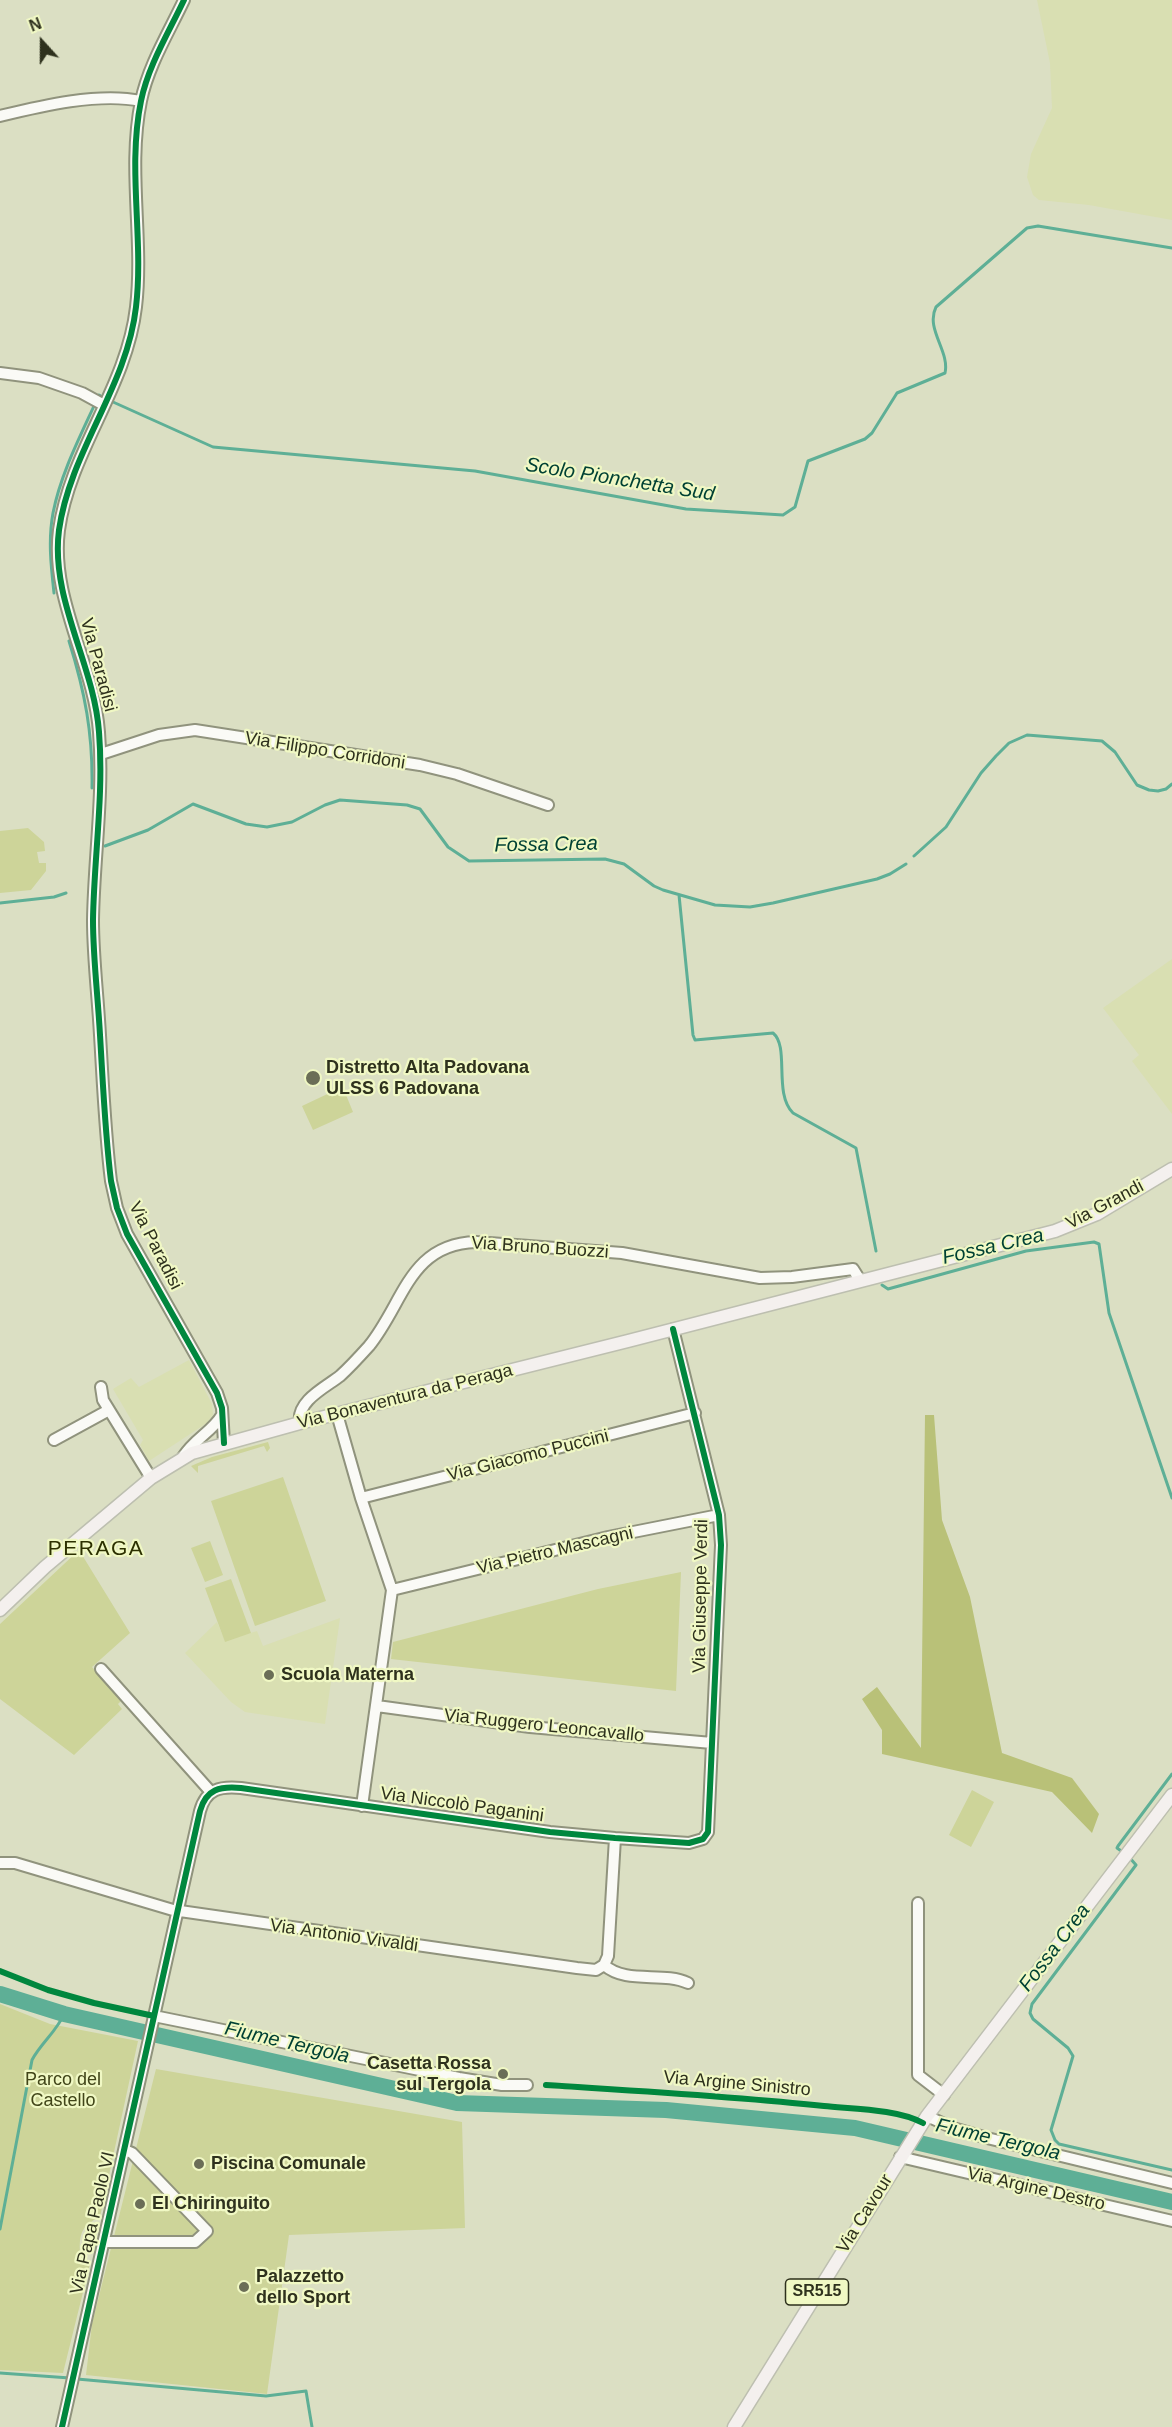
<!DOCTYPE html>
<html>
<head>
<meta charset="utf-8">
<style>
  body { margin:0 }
  #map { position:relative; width:1172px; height:2427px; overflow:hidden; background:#dbdfc3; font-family:Arial,sans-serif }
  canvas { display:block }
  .north { position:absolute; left:12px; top:12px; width:60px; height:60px; -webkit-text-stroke:4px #f0f8c4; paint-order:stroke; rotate:339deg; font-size:16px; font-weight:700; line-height:24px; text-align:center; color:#2e311d }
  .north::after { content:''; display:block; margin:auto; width:21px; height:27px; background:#2e311d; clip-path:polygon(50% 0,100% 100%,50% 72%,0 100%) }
</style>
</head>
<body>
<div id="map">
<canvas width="1172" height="2427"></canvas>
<div class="north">N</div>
</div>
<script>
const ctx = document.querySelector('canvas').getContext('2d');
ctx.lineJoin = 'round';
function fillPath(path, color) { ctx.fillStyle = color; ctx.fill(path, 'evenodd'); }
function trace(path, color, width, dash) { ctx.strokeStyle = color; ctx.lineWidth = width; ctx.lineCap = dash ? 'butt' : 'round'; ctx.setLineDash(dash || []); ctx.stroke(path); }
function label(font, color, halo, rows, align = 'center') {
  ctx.font = font + ' Arial,sans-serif'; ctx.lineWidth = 4.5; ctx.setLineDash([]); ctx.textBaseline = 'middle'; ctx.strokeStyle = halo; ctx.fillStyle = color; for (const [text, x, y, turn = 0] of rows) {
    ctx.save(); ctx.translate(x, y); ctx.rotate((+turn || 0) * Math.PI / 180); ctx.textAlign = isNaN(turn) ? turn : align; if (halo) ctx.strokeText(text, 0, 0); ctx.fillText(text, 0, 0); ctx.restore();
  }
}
fillPath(new Path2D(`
  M1037 0H1172V220L1089 205 1039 200 1033 195 1027 177 1031 154 1052 108 1050 63Z
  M1172 959V1114L1132 1061 1139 1055 1103 1008Z
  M189 1360 212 1404 213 1415 207 1423 149 1461 140 1445 143 1440 113 1389 131 1378 139 1387Z
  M340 1618 325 1724 245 1712 231 1702 185 1653 217 1622 225 1641 257 1631 263 1646Z`), '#d9dfb2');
fillPath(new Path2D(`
  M28 828 44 842 45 851 37 852 39 863H46V871L31 890 0 893V831Z
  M338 1089 344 1090 353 1112 313 1130 302 1106Z
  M268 1442 270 1448 267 1452 264 1446 198 1466V1473L191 1466 212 1457Z
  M283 1477 326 1601 255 1626 211 1501Z
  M210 1541 223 1575 205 1582 191 1548Z
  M79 1550 130 1633 92 1667 122 1700 118 1704 122 1709 74 1755 0 1699V1624Z
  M681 1572 676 1691 391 1659 393 1642 598 1589Z
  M231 1579 251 1633 225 1642 205 1588Z
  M972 1790 994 1802 971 1847 949 1835Z
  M0 2004 50 2024 138 2041 100 2217C82 2225 79 2234 80 2252L90 2264 63 2373 0 2370Z
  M156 2069 462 2122 465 2228 289 2235 267 2394 86 2375 92 2324Z`), '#cdd499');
fillPath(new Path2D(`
  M925 1415H934L942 1520 970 1597 1002 1753 1072 1778 1099 1814 1092 1833 1052 1792 882 1754V1730L862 1699 877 1687 921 1748Z`), '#b9c178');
trace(new Path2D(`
  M113 402 213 447 475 471 686 509 783 515 795 507 808 461 865 439 872 433 897 393 945 373C950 351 925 329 936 307L1027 228 1038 226 1172 248
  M54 593C51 566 48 540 53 513 61 472 82 433 99 395L102 397
  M69 641C85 692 93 734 92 788
  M105 846 148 830 193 804 246 824 267 827 292 822 325 805 340 800 407 805 420 809 448 847 469 861 605 859 624 864 654 886 663 890 715 905 750 907 773 903 877 879 890 874 906 864
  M914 856 946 827 981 773 996 756 1009 743 1027 735 1102 741 1115 752 1137 785 1149 790 1158 791 1166 789 1172 784
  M679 895 693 1035 695 1040 773 1033C790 1047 773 1093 793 1113L856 1148 876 1251
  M0 903 54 897 66 893
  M882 1285 888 1289 1026 1251 1094 1242 1099 1244 1109 1313 1172 1498
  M1124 1853 1117 1848 1118 1846 1172 1774
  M1129 1857 1136 1865 1032 2004 1030 2013 1033 2019 1068 2048 1073 2056 1051 2130 1055 2140 1059 2144 1172 2170
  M0 2229 32 2060C41 2043 57 2031 64 2014
  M0 2373 70 2378
  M77 2379 266 2396 306 2391 312 2427`), '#5eaf96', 3);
trace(new Path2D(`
  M0 1994 64 2014 457 2103 666 2110 855 2128 1172 2202`), '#5eaf96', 16);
const minor = new Path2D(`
  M184 0C169 32 148 66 141 101 127 169 144 239 136 307 127 387 70 451 59 530 50 599 94 664 99 732 104 794 94 857 93 920 93 958 98 997 100 1035 103 1084 105 1133 111 1181L117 1208 127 1234 217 1393 222 1408 224 1443
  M0 116C41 106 99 92 141 101
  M0 373 39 378 82 393 104 405
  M101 754 159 735 195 730 420 765 457 774 548 805
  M101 1387 103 1400 151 1478
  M337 1414 361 1498 392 1590 362 1806
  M300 1423C296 1401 326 1387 340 1376 350 1367 360 1356 369 1346 404 1303 409 1244 476 1242L622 1253 760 1278 792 1277 853 1269 860 1280
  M54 1440 109 1410
  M183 1457C194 1439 212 1432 222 1415
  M361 1498 695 1413
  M392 1590 608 1537 719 1515
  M101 1669 210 1791
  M377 1706 530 1727 712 1743
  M1 1863H15L173 1910 577 1968 596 1970 604 1965C627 1985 662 1971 688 1983
  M918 1903V2075L944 2095
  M604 1965 608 1956 615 1838
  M154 2016 459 2078 502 2085H527
  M927 2116 953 2128 987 2138 1172 2183
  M900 2157 1172 2221
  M105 2242H195L207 2231 132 2153 125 2150
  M62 2427 200 1811C206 1789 220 1786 241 1788L550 1832 615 1838 689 1843 703 1839 708 1832 721 1545 719 1515 673 1329`);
const major = new Path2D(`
  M0 1610 45 1567 151 1478 192 1453 300 1423 628 1341 1055 1231 1097 1214 1172 1169
  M734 2427 927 2116 1172 1795`);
trace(minor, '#90937d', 14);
trace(major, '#bdbfb0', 15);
trace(minor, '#fafaf6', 10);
trace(major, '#f4f0ee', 12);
trace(new Path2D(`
  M184 0C169 32 148 66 141 101 127 169 144 239 136 307 127 387 70 451 59 530 50 599 94 664 99 732 104 794 94 857 93 920 93 958 98 997 100 1035 103 1084 105 1133 111 1181L117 1208 127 1234 217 1393 222 1408 224 1443
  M0 1971 48 1990 94 2003 154 2016
  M546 2085C639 2091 732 2096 824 2106 853 2109 898 2109 923 2123
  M62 2427 200 1811C206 1789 220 1786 241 1788L550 1832 615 1838 689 1843 703 1839 708 1832 721 1545 719 1515 673 1329`), '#00873e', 6);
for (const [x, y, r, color] of [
  [313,1078,8,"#6b6e57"],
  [269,1675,6,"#6b6e57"],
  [503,2074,6,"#6b6e57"],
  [199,2164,6,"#6b6e57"],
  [140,2204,6,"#6b6e57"],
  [244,2287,6,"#6b6e57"]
]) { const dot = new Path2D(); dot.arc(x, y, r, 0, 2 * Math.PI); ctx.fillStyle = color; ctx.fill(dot); trace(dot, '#f0f8c4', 2); }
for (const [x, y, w] of [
  [817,2292,63]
]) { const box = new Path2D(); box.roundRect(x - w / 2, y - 13, w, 26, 4.5); ctx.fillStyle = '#f0f8c4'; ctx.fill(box); trace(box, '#2e311d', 1.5); }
label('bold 16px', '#2e311d', null, [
  ["SR515",817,2292]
]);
label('18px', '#2e311d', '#f0f8c4', [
  ["Via Paradisi",98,665,75],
  ["Via Filippo Corridoni",325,751,9],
  ["Via Grandi",1105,1205,-28],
  ["Via Paradisi",155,1246,63],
  ["Via Bruno Buozzi",540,1248,4],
  ["Via Bonaventura da Peraga",405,1397,-14],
  ["Via Giacomo Puccini",528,1456,-14],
  ["Via Pietro Mascagni",555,1551,-13],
  ["Via Giuseppe Verdi",701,1596,-89],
  ["Via Ruggero Leoncavallo",544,1726,6],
  ["Via Niccolò Paganini",462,1805,8],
  ["Via Antonio Vivaldi",344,1936,8],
  ["Via Argine Sinistro",737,2084,5],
  ["Via Argine Destro",1036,2189,13],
  ["Via Cavour",865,2214,-58],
  ["Via Papa Paolo VI",93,2223,-77]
]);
label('bold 18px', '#2e311d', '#f0f8c4', [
  ["Distretto Alta Padovana",326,1068],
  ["ULSS 6 Padovana",326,1089],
  ["Scuola Materna",281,1675],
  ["Casetta Rossa",491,2064,"right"],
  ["sul Tergola",491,2085,"right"],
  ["Piscina Comunale",211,2164],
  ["El Chiringuito",152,2204],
  ["Palazzetto",256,2277],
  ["dello Sport",256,2298]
], 'left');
label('18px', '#414519', '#f0f8c4', [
  ["Parco del",63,2080],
  ["Castello",63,2101]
]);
label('italic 20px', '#004134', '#f0f8c4', [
  ["Scolo Pionchetta Sud",620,480,9],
  ["Fossa Crea",546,845,-1],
  ["Fossa Crea",993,1247,-13],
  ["Fossa Crea",1055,1948,-53],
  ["Fiume Tergola",287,2043,13],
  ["Fiume Tergola",998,2140,13]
]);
ctx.letterSpacing = '1.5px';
label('21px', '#2c3000', '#f0f8c4', [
  ["PERAGA",96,1549]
]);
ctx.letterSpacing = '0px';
</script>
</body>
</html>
